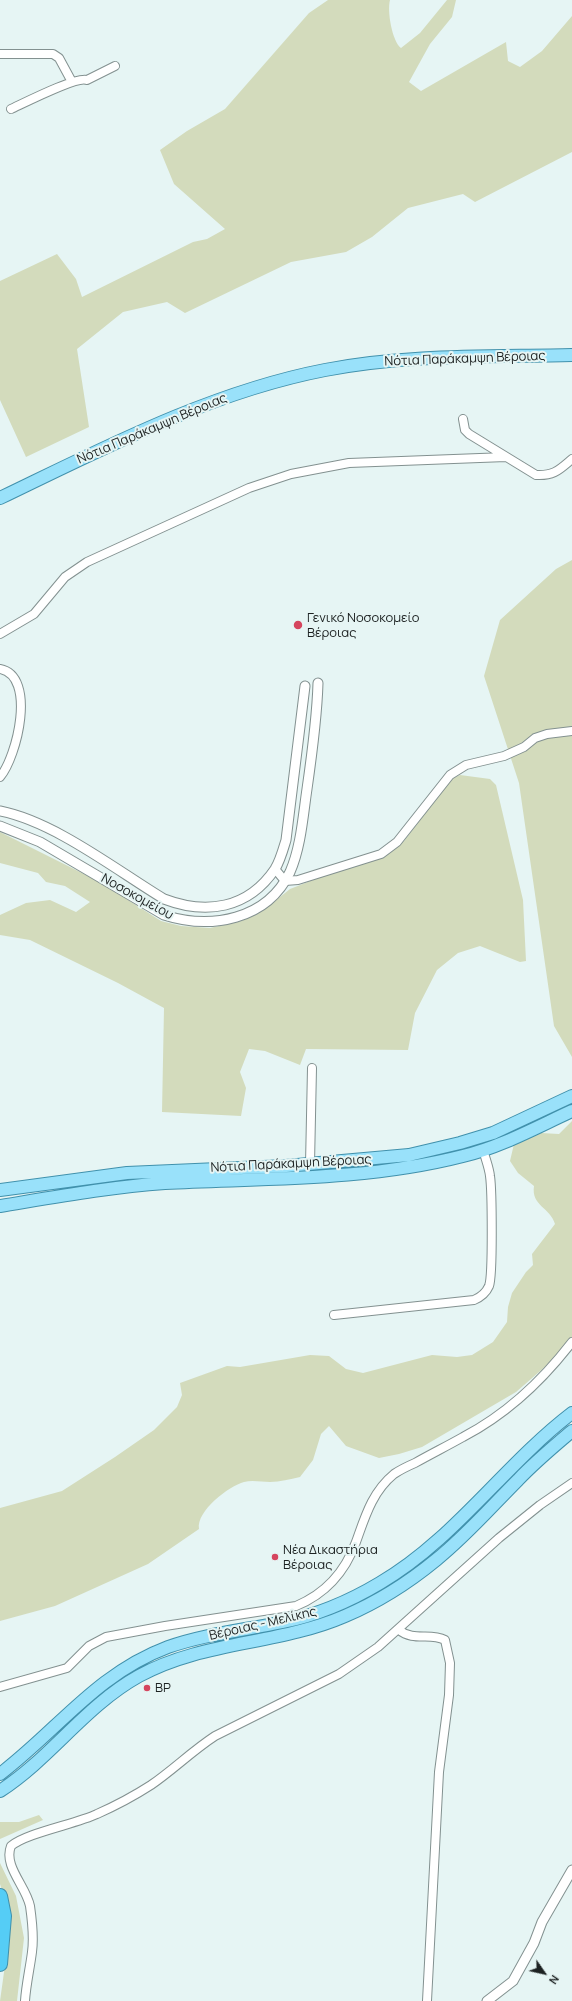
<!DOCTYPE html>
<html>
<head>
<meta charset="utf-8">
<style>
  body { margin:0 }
  #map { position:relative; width:572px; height:2001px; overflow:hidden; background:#e6f5f4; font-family:Manrope,sans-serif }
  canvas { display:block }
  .north { position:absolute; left:524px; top:1953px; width:40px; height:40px; -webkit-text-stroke:3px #e6f5f4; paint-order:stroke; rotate:124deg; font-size:11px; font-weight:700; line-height:16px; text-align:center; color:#1d2222 }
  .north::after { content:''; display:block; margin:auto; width:14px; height:18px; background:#1d2222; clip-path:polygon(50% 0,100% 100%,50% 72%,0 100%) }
</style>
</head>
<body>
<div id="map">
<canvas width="572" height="2001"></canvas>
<div class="north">N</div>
</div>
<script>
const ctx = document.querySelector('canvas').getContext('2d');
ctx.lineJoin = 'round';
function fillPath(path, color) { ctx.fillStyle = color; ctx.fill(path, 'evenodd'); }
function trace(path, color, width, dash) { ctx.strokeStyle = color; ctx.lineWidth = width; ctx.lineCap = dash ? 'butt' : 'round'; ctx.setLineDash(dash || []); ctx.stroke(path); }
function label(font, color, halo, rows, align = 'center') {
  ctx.font = font + ' Manrope,sans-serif'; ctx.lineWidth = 4; ctx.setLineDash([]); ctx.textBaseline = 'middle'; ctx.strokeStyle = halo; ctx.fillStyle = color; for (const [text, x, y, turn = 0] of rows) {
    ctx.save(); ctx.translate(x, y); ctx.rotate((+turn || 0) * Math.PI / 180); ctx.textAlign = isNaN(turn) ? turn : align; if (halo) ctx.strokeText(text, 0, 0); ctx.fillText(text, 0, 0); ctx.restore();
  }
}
fillPath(new Path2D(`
  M328 0H390C387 11 392 41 401 48L420 33 447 0H456L452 17 430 44 409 82 421 91 506 42 508 61 520 67 542 51 572 16V152L475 202 463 194 408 208 372 237 346 252 291 262 185 313 167 302 123 312 77 349 89 427 26 457 0 400V281L57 254 76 279 82 297 193 242 207 239 225 229 174 184 160 150 187 131 225 109 309 13Z
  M572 560V1057L554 1026 519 783 484 676 500 620 556 569Z
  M460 775 490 779 496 785 523 900 526 961 520 962 480 946 458 953 437 970 415 1013 408 1050 306 1049 300 1065 265 1051 249 1049 240 1072 246 1088 241 1116 162 1112 164 1008 118 983 30 940 0 935V915L26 903 50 900 76 912 90 902 65 886 46 882 38 873 0 863V832L100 882 161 921 181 926 210 928 241 921 265 909 290 889 318 878 380 858 404 841 451 779Z
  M572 1121V1337L546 1366 516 1392 422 1447 399 1454 379 1458 346 1446 329 1426 321 1434 313 1460 300 1477C290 1479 280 1482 270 1482 262 1482 252 1480 244 1482 229 1486 196 1511 199 1529L148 1564 55 1606 0 1621V1508L62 1491 115 1457 154 1430 177 1407 182 1395 180 1383 227 1366 240 1367 310 1355 329 1356 346 1369 363 1373 432 1355 457 1357 472 1355 493 1342 507 1322 508 1307 512 1293 526 1272 533 1265 532 1254 555 1224C550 1207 531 1206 534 1186L518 1173 510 1161 514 1144 541 1133 559 1134Z
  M39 1815 43 1820 0 1839V1822H19Z
  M0 1863 16 1896 24 1938 17 2001H0L6 1958 7 1906 0 1884Z`), '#d3dbbc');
const minor = new Path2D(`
  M0 54H53L59 58 72 82
  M11 109C24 103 77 76 87 80L115 66
  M463 419 465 430 469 434 536 475C554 476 559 470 572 459
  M0 634 34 614 65 577 87 562 249 488 291 474 349 463 506 457
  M0 669C37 676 17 757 0 777
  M275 869 285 881 298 880 381 854 397 842 450 775 466 765 504 756 524 747 535 738 547 734 572 731
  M310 1164 312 1068
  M334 1315 474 1300C481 1297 486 1293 489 1286 493 1276 492 1190 490 1176 489 1167 485 1158 483 1149
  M399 1630C414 1642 430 1632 445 1640L450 1663 449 1695 439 1772 427 2001
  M0 1687 67 1668 89 1646 106 1637 165 1626 296 1606C325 1594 345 1572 356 1542 365 1517 372 1492 394 1474 400 1470 408 1466 415 1463 431 1454 447 1446 463 1437 507 1414 542 1381 572 1342
  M25 2001C26 1985 30 1968 32 1952 34 1938 32 1920 30 1906 26 1886 3 1866 11 1846 26 1833 76 1824 97 1814 115 1806 134 1796 151 1785 173 1770 192 1751 215 1736L339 1674 378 1647 499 1538 540 1505 572 1483`);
const tertiary = new Path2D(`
  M0 811C55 822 116 870 164 899 206 915 248 909 275 869 280 861 283 850 286 840L305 686
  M0 826 40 842 164 915C211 930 267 920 290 872 301 847 303 816 307 789 312 754 317 719 318 683
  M487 2001 513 1981 534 1943 542 1922 572 1870`);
const primary = new Path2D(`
  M0 498C104 448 211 392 325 370 406 354 490 357 572 355
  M0 1190 127 1173 286 1166 409 1155 460 1143 493 1133 572 1096
  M0 1206C55 1197 110 1187 165 1183 265 1178 365 1181 463 1156 501 1147 537 1127 572 1111
  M0 1774C58 1730 96 1674 168 1647 205 1634 245 1630 283 1622 317 1615 350 1601 380 1583 454 1540 504 1465 572 1413
  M0 1791C51 1758 85 1706 139 1676 202 1641 278 1645 345 1616 378 1602 408 1583 436 1560 466 1536 491 1507 518 1480 535 1462 553 1447 572 1431`);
const motorway = new Path2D(`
  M0 1896 4 1916 0 1964`);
trace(minor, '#839190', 10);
trace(tertiary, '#839190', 11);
trace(primary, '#4191ac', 14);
trace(motorway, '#4191ac', 16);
trace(minor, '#fff', 8);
trace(tertiary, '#fff', 9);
trace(primary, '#99e1fa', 12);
trace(motorway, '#55cdf6', 14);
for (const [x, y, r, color] of [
  [298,625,5,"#d5455e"],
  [275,1557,4,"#d5455e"],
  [147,1688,4,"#d5455e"]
]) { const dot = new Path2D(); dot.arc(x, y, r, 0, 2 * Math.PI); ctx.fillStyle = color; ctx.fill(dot); trace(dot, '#e6f5f4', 1.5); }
label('13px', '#1d2222', '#e6f5f4', [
  ["Νότια Παράκαμψη Βέροιας",465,359,-2],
  ["Νότια Παράκαμψη Βέροιας",152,429,-23],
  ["Νοσοκομείου",137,897,29],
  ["Νότια Παράκαμψη Βέροιας",291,1164,-3],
  ["Βέροιας - Μελίκης",263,1624,-13]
]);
label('13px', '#1d2222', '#e6f5f4', [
  ["Γενικό Νοσοκομείο",307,618],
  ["Βέροιας",307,633],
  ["Νέα Δικαστήρια",283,1550],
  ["Βέροιας",283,1565],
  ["BP",155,1688]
], 'left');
</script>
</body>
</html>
